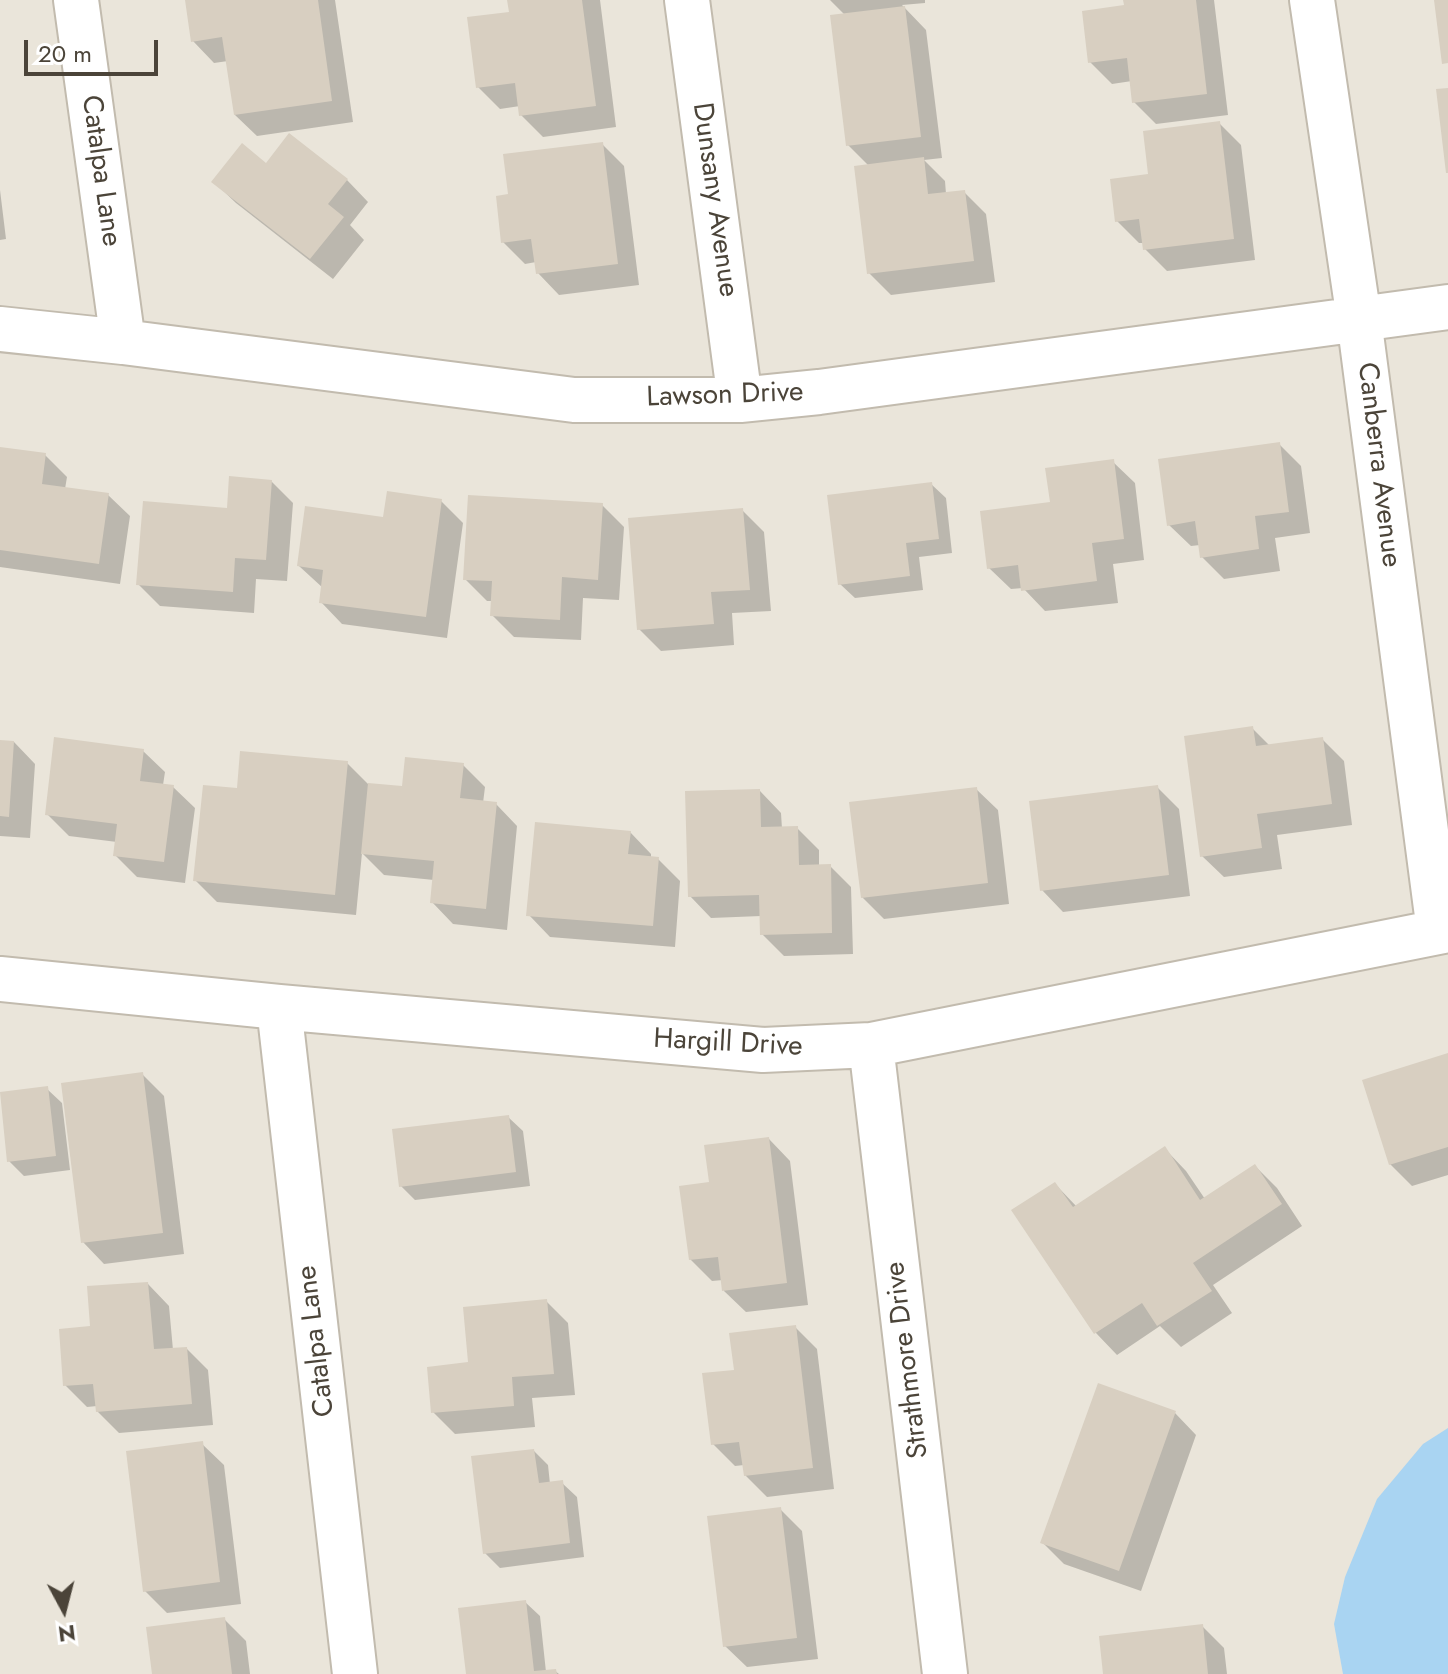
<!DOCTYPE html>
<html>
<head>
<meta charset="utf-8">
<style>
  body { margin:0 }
  #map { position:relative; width:1448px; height:1674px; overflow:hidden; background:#f6f3ec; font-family:Jost,sans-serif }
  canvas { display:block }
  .north { position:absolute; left:24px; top:1570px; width:80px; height:80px; -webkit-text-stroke:6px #fff; paint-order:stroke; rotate:173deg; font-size:22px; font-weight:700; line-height:32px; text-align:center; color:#4b4439 }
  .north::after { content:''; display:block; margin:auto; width:28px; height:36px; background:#4b4439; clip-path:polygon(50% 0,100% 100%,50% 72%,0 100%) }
  .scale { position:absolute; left:24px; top:40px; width:134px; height:36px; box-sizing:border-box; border:4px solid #4b4439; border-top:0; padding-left:10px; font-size:24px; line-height:28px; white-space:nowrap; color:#4b4439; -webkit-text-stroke:6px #fff; paint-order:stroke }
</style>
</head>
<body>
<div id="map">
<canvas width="1448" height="1674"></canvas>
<div class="north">N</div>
<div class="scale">20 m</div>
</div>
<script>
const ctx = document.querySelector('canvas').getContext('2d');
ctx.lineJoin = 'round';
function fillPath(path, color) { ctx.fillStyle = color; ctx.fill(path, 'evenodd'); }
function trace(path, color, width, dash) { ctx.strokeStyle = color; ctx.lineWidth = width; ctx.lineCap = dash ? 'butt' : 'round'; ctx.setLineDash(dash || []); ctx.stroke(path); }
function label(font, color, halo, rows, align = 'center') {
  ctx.font = font + ' Jost,sans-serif'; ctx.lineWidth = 6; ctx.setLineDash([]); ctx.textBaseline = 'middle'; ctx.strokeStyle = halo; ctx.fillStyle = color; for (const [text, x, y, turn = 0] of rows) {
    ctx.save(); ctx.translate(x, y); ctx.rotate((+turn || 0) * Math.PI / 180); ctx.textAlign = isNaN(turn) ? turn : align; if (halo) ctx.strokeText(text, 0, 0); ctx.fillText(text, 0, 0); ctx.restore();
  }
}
fillPath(new Path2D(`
  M0 0H1448V1674H0Z`), '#eae5da');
fillPath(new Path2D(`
  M1448 1428V1674H1343L1334 1624 1345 1577 1377 1499 1423 1444Z`), '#a9d4f2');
fillPath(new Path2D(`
  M187 0H335L353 122 257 136 235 115 228 61 214 63 193 41Z
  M509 0H600L616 127 543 137 521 115 520 106 500 109 478 87 511 14Z
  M830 0H925V3L902 5 926 30 942 158 924 160 945 181 946 194 964 192 986 214 995 282 891 295 869 273V166L848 145 845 15Z
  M1125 0H1214L1228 115 1156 124 1134 102 1132 81 1112 84 1090 62 1126 7Z
  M1219 123 1241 145 1255 260 1167 271 1145 249 1144 243H1139L1117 221 1151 176Z
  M602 144 624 166 639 285 559 295 538 273 536 262 525 264 503 242 510 196Z
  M266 165 347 180 368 202 350 225 364 240 333 279 236 203 214 182Z
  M0 190 6 239 0 240Z
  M1279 444 1301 466 1310 533 1275 538 1280 571 1224 579 1202 557 1200 545 1191 546 1169 525Z
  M0 449 45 455 67 477 65 489 108 495 130 516 120 584 0 567Z
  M1113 462 1135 483 1144 560 1113 564 1118 603 1045 611 1023 588 1011 589 989 568 1052 504Z
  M271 481 293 503 287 581 256 579 254 613 160 606 138 584 229 510Z
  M931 484 946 498 952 553 919 557 923 590 855 598 840 584Z
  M441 501 463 523 447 638 342 624 321 602 323 588 299 566 385 519Z
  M602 505 624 527 619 600 583 598 581 640 514 637 492 615 493 601H487L465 579Z
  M742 510 764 532 771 611 732 613 734 645 661 651 639 629Z
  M1252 728 1270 746 1322 739 1344 761 1352 825 1277 835 1282 869 1224 877 1202 856Z
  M0 742H14L35 764 30 838 0 836Z
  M143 751 165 772 163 785 173 787 195 808 185 883 137 877 115 855 117 842 69 836 47 814Z
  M347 763 369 785 404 788 463 765 485 787 483 803 496 804 517 826 507 930 453 924 432 902 434 880 384 875 362 853 356 915 217 902 195 880 239 790Z
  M1157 787 1179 809 1190 896 1063 912 1042 890Z
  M976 789 998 810 1009 904 884 919 862 897Z
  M760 791 781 813 782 829 797 828 819 850V866H830L851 887 853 954 784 956 762 934 761 916 711 918 690 896Z
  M630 832 651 854V858L658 859 680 881 675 947 550 937 529 915Z
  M1448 1055V1175L1412 1186 1390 1164Z
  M143 1075 164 1096 184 1254 104 1264 83 1242Z
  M47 1089 62 1103 70 1170 24 1176 9 1161Z
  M508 1117 523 1131 530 1186 415 1200 401 1186Z
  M769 1139 790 1161 808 1305 746 1312 724 1291 723 1280 712 1281 690 1259 711 1184Z
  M1165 1149 1186 1171 1205 1199 1255 1166 1277 1188 1302 1226 1213 1285 1232 1313 1181 1347 1160 1326 1117 1355 1096 1333 1014 1211 1055 1184 1077 1207Z
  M148 1284 169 1306 173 1350 187 1349 208 1370 213 1425 119 1433 97 1411V1406L87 1407 65 1385 92 1327Z
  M546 1301 568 1323 575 1395 532 1398 535 1427 455 1434 433 1412 470 1364Z
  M795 1327 817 1349 834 1489 767 1497 745 1475 744 1465 735 1466 713 1444 736 1371Z
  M1175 1413 1196 1435 1141 1591 1064 1564 1043 1543Z
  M202 1444 224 1465 241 1604 167 1613 145 1591Z
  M534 1451 548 1465 550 1484 562 1483 577 1497 584 1557 500 1568 485 1553Z
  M780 1509 802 1531 818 1659 747 1667 725 1646Z
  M525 1602 540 1616 546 1672 555 1671 559 1674H468Z
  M224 1619 246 1641 250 1674H154Z
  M1202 1626 1224 1648 1227 1674H1105Z`), '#0003');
fillPath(new Path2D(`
  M185 0H318L332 101 234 115 222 37 191 42Z
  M507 0H582L596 106 519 116 515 83 476 88 467 17 509 12Z
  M1123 0H1196L1207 94 1132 103 1127 58 1088 63 1082 11 1124 5Z
  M1434 0H1448V63L1442 64Z
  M905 6 921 137 846 146 830 15Z
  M1448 88V173H1446L1436 89Z
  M1220 121 1234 239 1143 250 1139 219 1115 222 1110 179 1148 174 1143 131Z
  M289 133 348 179 328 204 344 217 310 259 211 182 242 143 266 163Z
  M603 142 618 264 536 274 531 239 501 243 496 196 508 194 503 154Z
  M924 157 928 194 965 190 974 261 867 274 854 166Z
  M1280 442 1289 512 1255 516 1259 549 1200 558 1195 521 1167 526 1158 459Z
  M0 447 46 453 42 484 109 493 99 564 0 550Z
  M1114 459 1124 539 1092 543 1097 581 1021 591 1018 565 987 569 980 511 1050 502 1045 468Z
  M229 476 272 480 266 560 235 558 233 592 136 585 143 501 227 508Z
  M932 482 939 539 906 543 910 576 838 585 827 495Z
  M387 491 442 499 426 617 319 603 323 570 297 566 305 506 383 517Z
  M468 495 603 503 598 580 562 577 560 620 490 616 492 581 463 580Z
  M743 508 750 590 711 592 714 624 637 630 628 518Z
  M1253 726 1256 746 1323 737 1332 804 1257 814 1262 848 1200 857 1184 736Z
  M54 737 144 749 140 781 174 785 164 862 113 856 117 824 45 815Z
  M0 740 14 741 9 817 0 816Z
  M240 751 348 761 335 895 193 881 203 785 237 788Z
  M405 757 464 763 460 798 497 802 486 909 430 903 434 861 361 854 368 783 402 786Z
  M1158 785 1169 875 1040 891 1029 801Z
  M977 787 988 883 861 898 849 802Z
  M760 789 761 827 798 826 799 865 831 864 832 933 760 935 759 895 688 897 685 791Z
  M535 822 631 831 628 854 659 857 653 926 526 916Z
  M1448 1053V1147L1389 1165 1362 1080Z
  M143 1072 163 1233 81 1243 61 1083Z
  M48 1086 56 1156 7 1162 0 1092Z
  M509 1115 516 1172 399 1187 392 1129Z
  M769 1137 787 1283 722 1291 718 1257 689 1260 679 1186 709 1182 704 1145Z
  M1165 1146 1200 1200 1255 1164 1282 1204 1193 1263 1212 1291 1157 1326 1142 1303 1094 1334 1011 1210 1055 1182 1073 1207Z
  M148 1282 154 1349 187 1347 192 1404 96 1412 93 1384 63 1386 59 1329 90 1326 87 1286Z
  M547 1299 554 1374 512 1377 514 1406 431 1413 427 1367 468 1362 463 1307Z
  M796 1325 813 1468 744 1476 739 1442 711 1445 702 1373 734 1370 729 1333Z
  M1098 1383 1176 1411 1119 1571 1040 1543Z
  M203 1441 220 1582 143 1592 126 1451Z
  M534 1449 539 1483 563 1480 570 1543 483 1554 471 1456Z
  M781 1507 797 1638 723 1647 707 1516Z
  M526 1600 534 1671 556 1669 557 1674H466L458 1608Z
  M225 1617 232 1674H152L146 1627Z
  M1203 1624 1208 1674H1103L1099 1636Z`), '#d8cfc1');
const minor = new Path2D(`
  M76 0 123 342
  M687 0 740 400
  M1312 0 1359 319 1439 931
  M0 329 123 342 574 400H740L819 392 1448 307
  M0 979 279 1007 763 1050 871 1045 1448 930
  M279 1007 355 1674
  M871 1045 945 1674`);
trace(minor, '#c2bbae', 48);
trace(minor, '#fff', 44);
label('28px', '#4b4439', '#fff', [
  ["Catalpa Lane",100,171,82],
  ["Dunsany Avenue",714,200,82],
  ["Lawson Drive",725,396,-2],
  ["Canberra Avenue",1378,465,83],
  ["Hargill Drive",728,1044,3],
  ["Catalpa Lane",317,1341,-97],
  ["Strathmore Drive",908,1360,-97]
]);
</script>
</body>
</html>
